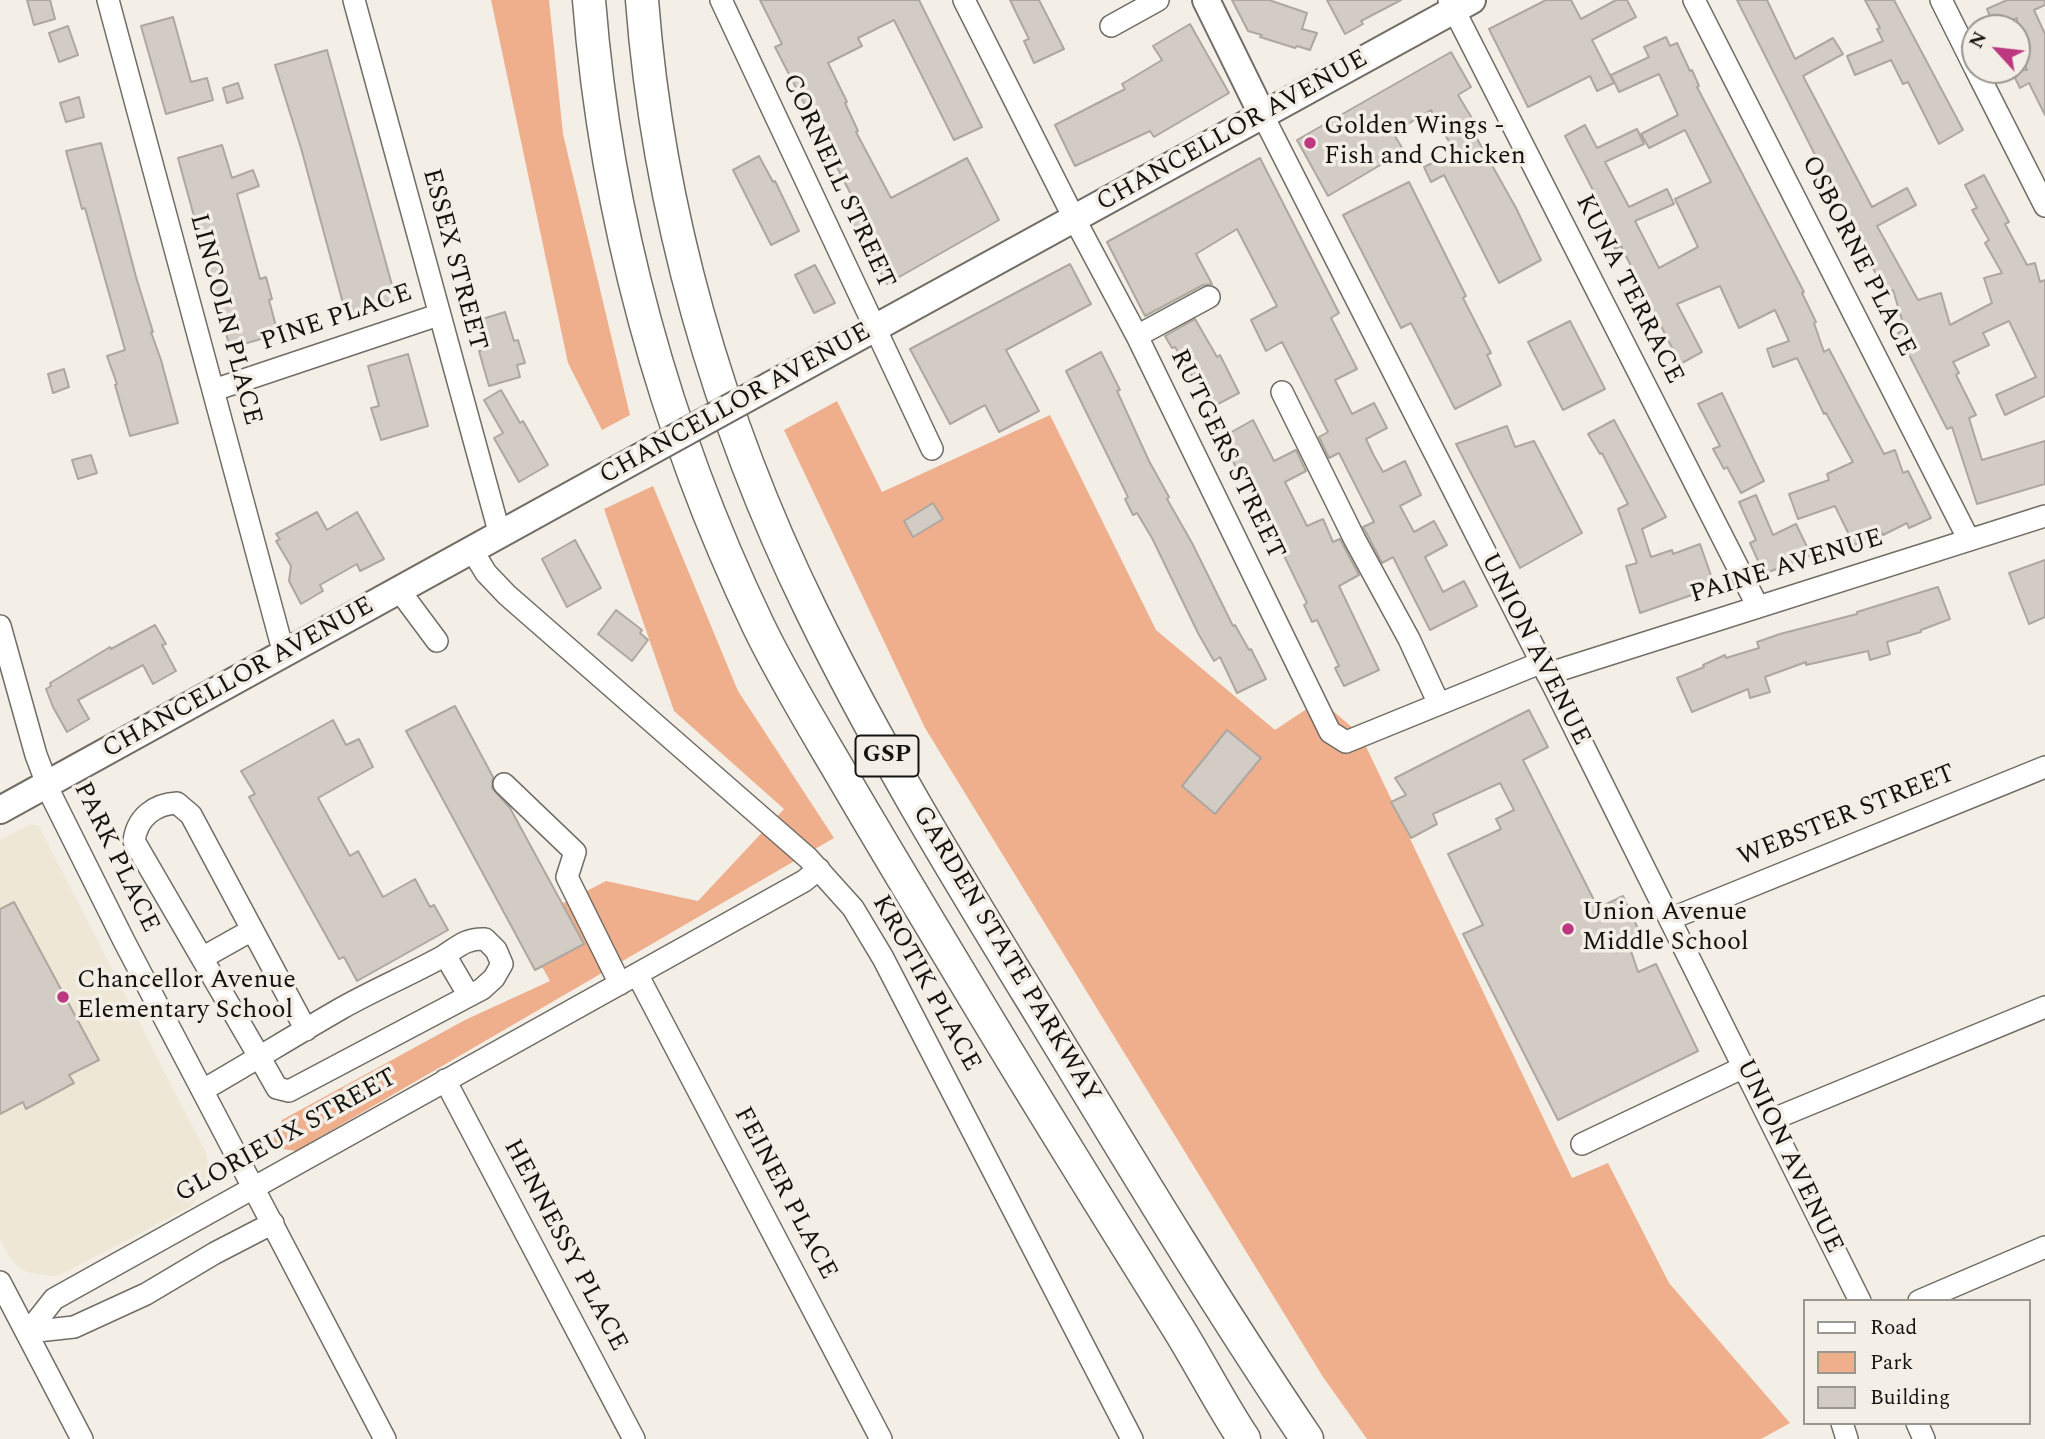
<!DOCTYPE html>
<html>
<head>
<meta charset="utf-8">
<style>
  body { margin:0 }
  #map { position:relative; width:2045px; height:1439px; overflow:hidden; background:#f3efe6; font-family:Spectral,serif }
  canvas { display:block }
  .legend { position:absolute; left:1803px; top:1299px; width:228px; height:126px; box-sizing:border-box; background:#f3efe6; border:2px solid #9a9790; margin:0; padding:9px 12px; list-style:none; font-size:21px; color:#151310 }
  .legend li { display:flex; align-items:center; gap:14px; height:35px }
  .legend b { width:35px; border:2px solid #9a9790 }
  .north { position:absolute; left:1961px; top:14px; width:70px; height:70px; box-sizing:border-box; background:#f3efe6; border:2px solid #9a9790; border-radius:50%; rotate:297deg; font-size:19px; font-weight:700; line-height:28px; text-align:center; color:#151310 }
  .north::after { content:''; display:block; margin:auto; width:24px; height:32px; background:#bc3981; clip-path:polygon(50% 0,100% 100%,50% 72%,0 100%) }
</style>
</head>
<body>
<div id="map">
<canvas width="2045" height="1439"></canvas>
<ul class="legend">
<li><b style="height:9px;background:#fff"></b>Road</li>
<li><b style="height:19px;background:#efaf8d"></b>Park</li>
<li><b style="height:19px;background:#d3ccc5"></b>Building</li>
</ul>
<div class="north">N</div>
</div>
<script>
const ctx = document.querySelector('canvas').getContext('2d');
ctx.lineJoin = 'round';
function fillPath(path, color) { ctx.fillStyle = color; ctx.fill(path, 'evenodd'); }
function trace(path, color, width, dash) { ctx.strokeStyle = color; ctx.lineWidth = width; ctx.lineCap = dash ? 'butt' : 'round'; ctx.setLineDash(dash || []); ctx.stroke(path); }
function label(font, color, halo, rows, align = 'center') {
  ctx.font = font + ' Spectral,serif'; ctx.lineWidth = 7; ctx.setLineDash([]); ctx.textBaseline = 'middle'; ctx.strokeStyle = halo; ctx.fillStyle = color; for (const [text, x, y, turn = 0] of rows) {
    ctx.save(); ctx.translate(x, y); ctx.rotate((+turn || 0) * Math.PI / 180); ctx.textAlign = isNaN(turn) ? turn : align; if (halo) ctx.strokeText(text, 0, 0); ctx.fillText(text, 0, 0); ctx.restore();
  }
}
fillPath(new Path2D(`
  M31 824 39 826 206 1153 208 1164V1176L204 1190 190 1207 60 1275 49 1276 27 1272 16 1265 10 1258 0 1239V840Z`), '#eee7d6');
fillPath(new Path2D(`
  M491 0H549L563 134 630 415 602 430 568 363Z
  M837 401 882 492 1050 415 1156 630 1275 730 1320 700 1360 734 1572 1178 1608 1163 1669 1283 1790 1423 1761 1439H1367L1323 1377 925 728 784 430Z
  M653 486 738 691 834 838 296 1151 270 1147 282 1120 465 1020 550 981 519 926 606 881 698 901 784 809 674 711 604 509Z`), '#efaf8d');
const building = new Path2D(`
  M27 0H50L55 19 34 25Z
  M760 0H919L982 127 954 140 894 20 858 38 862 46 828 63 847 102 845 103 858 131 856 132 891 198 967 158 999 220 887 284 849 216 859 210 775 47 782 44Z
  M1010 0H1039L1064 49 1034 63 1024 41 1029 39Z
  M1232 0H1269L1307 13 1302 29 1317 33 1310 50 1297 46 1295 48 1260 37 1262 35 1248 31Z
  M1327 0H1401L1361 21 1363 24 1345 34Z
  M1546 0H1571L1581 19 1616 0H1627L1636 17 1592 40 1614 83 1597 91 1590 76 1528 107 1489 29Z
  M1737 0H1767L1795 59 1833 38 1843 54 1803 76 1872 207 1907 188 1916 205 1877 226 1918 300 1941 293 1950 325 1992 303 1984 278 2002 273 1985 243 1989 240 1972 210 1977 208 1965 185 1984 175 2009 222 2005 224 2027 265 2035 263 2040 282 2045 280V396L2005 415 1996 395 2036 377 2009 321 1983 333 1989 345 1953 362 1959 373 1956 375 1976 415 1969 418 1982 460 2045 441V484L1977 504 1952 427 1947 429 1898 333 1905 330 1893 290 1887 293 1867 258Z
  M1865 0H1894L1963 130 1939 144 1908 82 1903 84 1891 60 1855 75 1847 56 1883 41 1877 29 1880 28Z
  M2007 0H2045V5L2034 10 2045 34V115L2029 83 2020 88 2011 70H2027L2017 50V18L1995 28 1987 9Z
  M173 17 191 82 207 78 213 100 166 114 141 26Z
  M1190 24 1229 93 1154 137 1150 131 1075 166 1055 125 1125 89 1122 84 1162 60 1153 46Z
  M68 26 78 55 59 62 49 33Z
  M1666 37 1670 46 1677 43 1690 71 1692 70 1699 86 1697 87 1804 292 1802 293 1816 322 1814 323 1824 352 1829 349 1884 454 1895 450 1903 473 1908 471 1931 518 1909 528 1907 523 1883 535 1881 531 1854 545 1835 506 1798 519 1789 494 1829 480 1827 474 1853 462 1826 413 1824 414 1797 358 1773 367 1767 349 1789 341 1775 310 1739 328 1720 286 1677 304 1702 352 1680 364 1621 246 1615 249 1603 226 1610 223 1565 136 1585 125 1597 148 1637 129 1644 144 1605 162 1629 207 1667 189 1674 204 1635 221 1659 268 1698 247 1675 199 1711 182 1685 130 1649 148 1641 134 1678 115 1659 74 1619 92 1611 75 1649 57 1644 47Z
  M327 50 397 303 347 318 301 148 275 65Z
  M1451 52 1471 87 1458 95 1476 125 1471 128 1516 208 1541 260 1499 283 1444 175 1431 182 1424 167 1455 152 1431 110 1393 133 1404 151 1328 196 1297 140Z
  M238 83 243 98 227 103 223 88Z
  M79 97 84 117 66 122 60 103Z
  M101 143 136 277 153 332H151L161 360 178 423 130 436 115 385 117 384 107 356 125 350 85 208 82 209 66 151Z
  M222 145 232 178 253 170 259 186 237 194 260 279 266 277 272 299 269 300 278 334 230 348 178 158Z
  M759 156 773 182 775 181 799 231 771 245 733 170Z
  M1260 158 1339 313 1331 318 1357 369 1335 380 1352 414 1374 403 1387 428 1366 439 1374 456 1383 472 1405 461 1421 495 1400 506 1414 532 1434 521 1447 545 1425 557 1443 592 1464 581 1477 606 1430 630 1393 557 1382 563 1367 534 1363 527 1374 522 1339 453 1329 458 1319 437 1328 432 1282 342 1266 351 1251 320 1277 306 1237 229 1196 254 1212 284 1203 285 1145 316 1107 242Z
  M1409 182 1466 296 1463 298 1491 353 1487 355 1501 385 1455 409 1411 323 1401 328 1343 215Z
  M1070 264 1091 304 1006 350 1039 411 999 432 985 405 950 424 910 349Z
  M815 265 835 303 814 313 795 275Z
  M505 312 514 341 518 340 525 363 517 365 520 377 489 386 479 351 487 349 479 320Z
  M1195 319 1217 357 1220 355 1239 393 1214 406 1204 385 1199 388 1175 347 1172 348 1165 336Z
  M1570 321 1605 389 1563 410 1528 342Z
  M1101 352 1120 390 1117 391 1149 461 1169 497 1167 499 1192 543 1233 626 1235 625 1249 650 1251 649 1266 679 1237 693 1220 657 1214 661 1198 633 1152 538 1137 513 1133 515 1125 499 1128 497 1066 371Z
  M408 354 428 426 381 440 371 408 379 406 368 366Z
  M64 369 69 387 53 393 48 374Z
  M501 390 520 423 523 421 548 465 519 482 494 438 503 433 484 400Z
  M1722 393 1764 481 1741 493 1727 467 1724 469 1713 449 1720 446 1698 404Z
  M1253 420 1274 461 1296 450 1306 471 1285 482 1307 526 1323 519 1333 542 1340 539 1359 575 1339 586 1379 670 1344 686 1335 668 1339 666 1317 620 1312 622 1304 605 1307 603 1273 533 1263 513 1260 515 1241 471 1238 472 1229 453 1227 454 1219 439Z
  M1614 420 1666 517 1642 529 1651 557 1672 550 1673 554 1700 544 1715 587 1640 613 1626 566 1637 563 1618 509 1628 504 1602 453 1600 454 1588 434Z
  M1507 426 1515 447 1534 441 1582 533 1520 568 1456 444Z
  M91 455 97 473 78 479 72 460Z
  M1756 495 1773 535 1796 524 1811 555 1764 574 1750 543 1756 540 1739 502Z
  M933 503 943 519 913 537 904 521Z
  M317 512 327 530 357 512 384 559 360 571 357 564 320 585 323 591 301 604 289 581 291 566 276 541 280 539 276 534Z
  M575 540 601 588 567 607 542 559Z
  M2045 560V617L2029 624 2009 573Z
  M1938 587 1950 619 1921 630V632L1887 642 1890 654 1870 660 1868 651 1806 665V662L1765 677 1770 692 1750 698 1748 689 1692 712 1677 678 1704 667 1703 665 1725 655 1726 658 1759 648 1757 642 1780 634 1857 614V612Z
  M616 610 642 630 640 633 648 640 632 661 598 634Z
  M155 625 166 644 162 645 176 671 153 684 143 665 78 700 89 719 67 732 53 707 46 689 51 686 50 683 110 647 111 649Z
  M455 706 493 777 492 788 510 808 584 944 535 970 406 731Z
  M1529 710 1548 747 1523 760 1598 908 1623 896 1641 935 1628 942 1638 972 1656 964 1698 1051 1558 1120 1463 934 1483 925 1448 854 1501 829 1496 819 1514 810 1500 783 1433 814 1437 824 1411 838 1391 802 1406 795 1395 778Z
  M333 720 346 745 359 739 373 767 318 798 350 856 358 851 383 897 415 879 430 907 434 905 448 930 357 981 344 957 339 959 249 797 255 794 241 771Z
  M1227 730 1261 758 1215 814 1182 786Z
  M14 902 99 1060 69 1075 74 1083 26 1109 23 1102 0 1114V909Z`);
fillPath(building, '#d3ccc5');
trace(building, '#aea7a0', 2);
const minor = new Path2D(`
  M108 0 284 654
  M354 0 500 535
  M721 0 932 449
  M964 0 1075 220 1137 336 1330 732 1346 742 1540 663
  M1449 0 1757 605
  M1694 0 1969 540
  M1941 0 1975 68
  M1111 26 1158 0
  M1976 70 2045 206
  M1263 116 1556 691 1860 1301
  M1137 336 1209 297
  M214 390 438 315
  M1282 392 1355 540 1409 639 1439 704
  M472 550 486 573 507 595 808 858 853 908 883 958 1132 1439
  M399 590 437 641
  M0 626 36 755 52 797 124 941 385 1439
  M1547 674 2045 516
  M504 784 575 852 567 877 620 984
  M1670 919 2045 767
  M445 955 469 996
  M202 958 252 930
  M637 974 881 1439
  M445 1080 634 1439
  M203 1090C250 1063 295 1035 342 1008 374 990 409 975 442 957 457 948 465 938 485 939L496 950 502 964 494 978 482 989 289 1091 277 1088 260 1058 134 841C137 818 154 804 177 803L191 815 306 1030
  M1771 1120 2045 1007
  M1582 1144 1744 1067
  M0 1282 82 1439
  M1919 1301 2045 1247
  M28 1332 54 1299 804 881 819 869
  M28 1332 74 1327 146 1294 215 1253 273 1223
  M1842 1423 1847 1439
  M1917 1423 1924 1439`);
const major = new Path2D(`
  M1206 0 1263 116
  M771 385 1472 0
  M0 810 640 457`);
const highway = new Path2D(`
  M589 0C606 216 664 429 758 625 781 673 809 719 836 765 882 844 929 922 976 1000 1042 1110 1110 1219 1178 1328 1201 1365 1220 1403 1244 1439
  M642 0C658 211 718 420 811 610 879 750 961 883 1042 1016 1128 1158 1214 1301 1307 1439`);
trace(minor, '#716d65', 24);
trace(major, '#716d65', 30);
trace(highway, '#716d65', 35);
trace(minor, '#fff', 21);
trace(major, '#fff', 26);
trace(highway, '#fff', 32);
const majorBridge = new Path2D(`
  M640 457 771 385`);
trace(majorBridge, '#716d65', 30, []);
trace(majorBridge, '#fff', 26);
for (const [x, y, r, color] of [
  [1310,143,7,"#bc3981"],
  [1568,929,7,"#bc3981"],
  [63,997,7,"#bc3981"]
]) { const dot = new Path2D(); dot.arc(x, y, r, 0, 2 * Math.PI); ctx.fillStyle = color; ctx.fill(dot); trace(dot, '#f3efe6', 2.5); }
for (const [x, y, w] of [
  [887,756,63]
]) { const box = new Path2D(); box.roundRect(x - w / 2, y - 20.5, w, 41, 5); ctx.fillStyle = '#f3efe6'; ctx.fill(box); trace(box, '#151310', 2); }
label('bold 24px', '#151310', null, [
  ["GSP",887,756]
]);
label('26px', '#151310', '#f3efe6', [
  ["Golden Wings -",1324,128],
  ["Fish and Chicken",1324,158],
  ["Union Avenue",1582,914],
  ["Middle School",1582,944],
  ["Chancellor Avenue",77,982],
  ["Elementary School",77,1012]
], 'left');
label('26px', '#151310', '#f3efe6', [
  ["CHANCELLOR AVENUE",1233,132,-29],
  ["CORNELL STREET",837,182,65],
  ["OSBORNE PLACE",1857,257,63],
  ["ESSEX STREET",453,260,75],
  ["KUNA TERRACE",1628,290,63],
  ["PINE PLACE",337,319,-19],
  ["LINCOLN PLACE",224,320,75],
  ["CHANCELLOR AVENUE",736,405,-29],
  ["RUTGERS STREET",1226,455,64],
  ["PAINE AVENUE",1787,568,-17],
  ["UNION AVENUE",1534,650,63],
  ["CHANCELLOR AVENUE",239,679,-29],
  ["WEBSTER STREET",1847,817,-22],
  ["PARK PLACE",115,858,64],
  ["GARDEN STATE PARKWAY",1005,955,59],
  ["KROTIK PLACE",925,984,61],
  ["GLORIEUX STREET",287,1137,-29],
  ["UNION AVENUE",1788,1157,64],
  ["FEINER PLACE",784,1194,62],
  ["HENNESSY PLACE",564,1246,62]
]);
</script>
</body>
</html>
